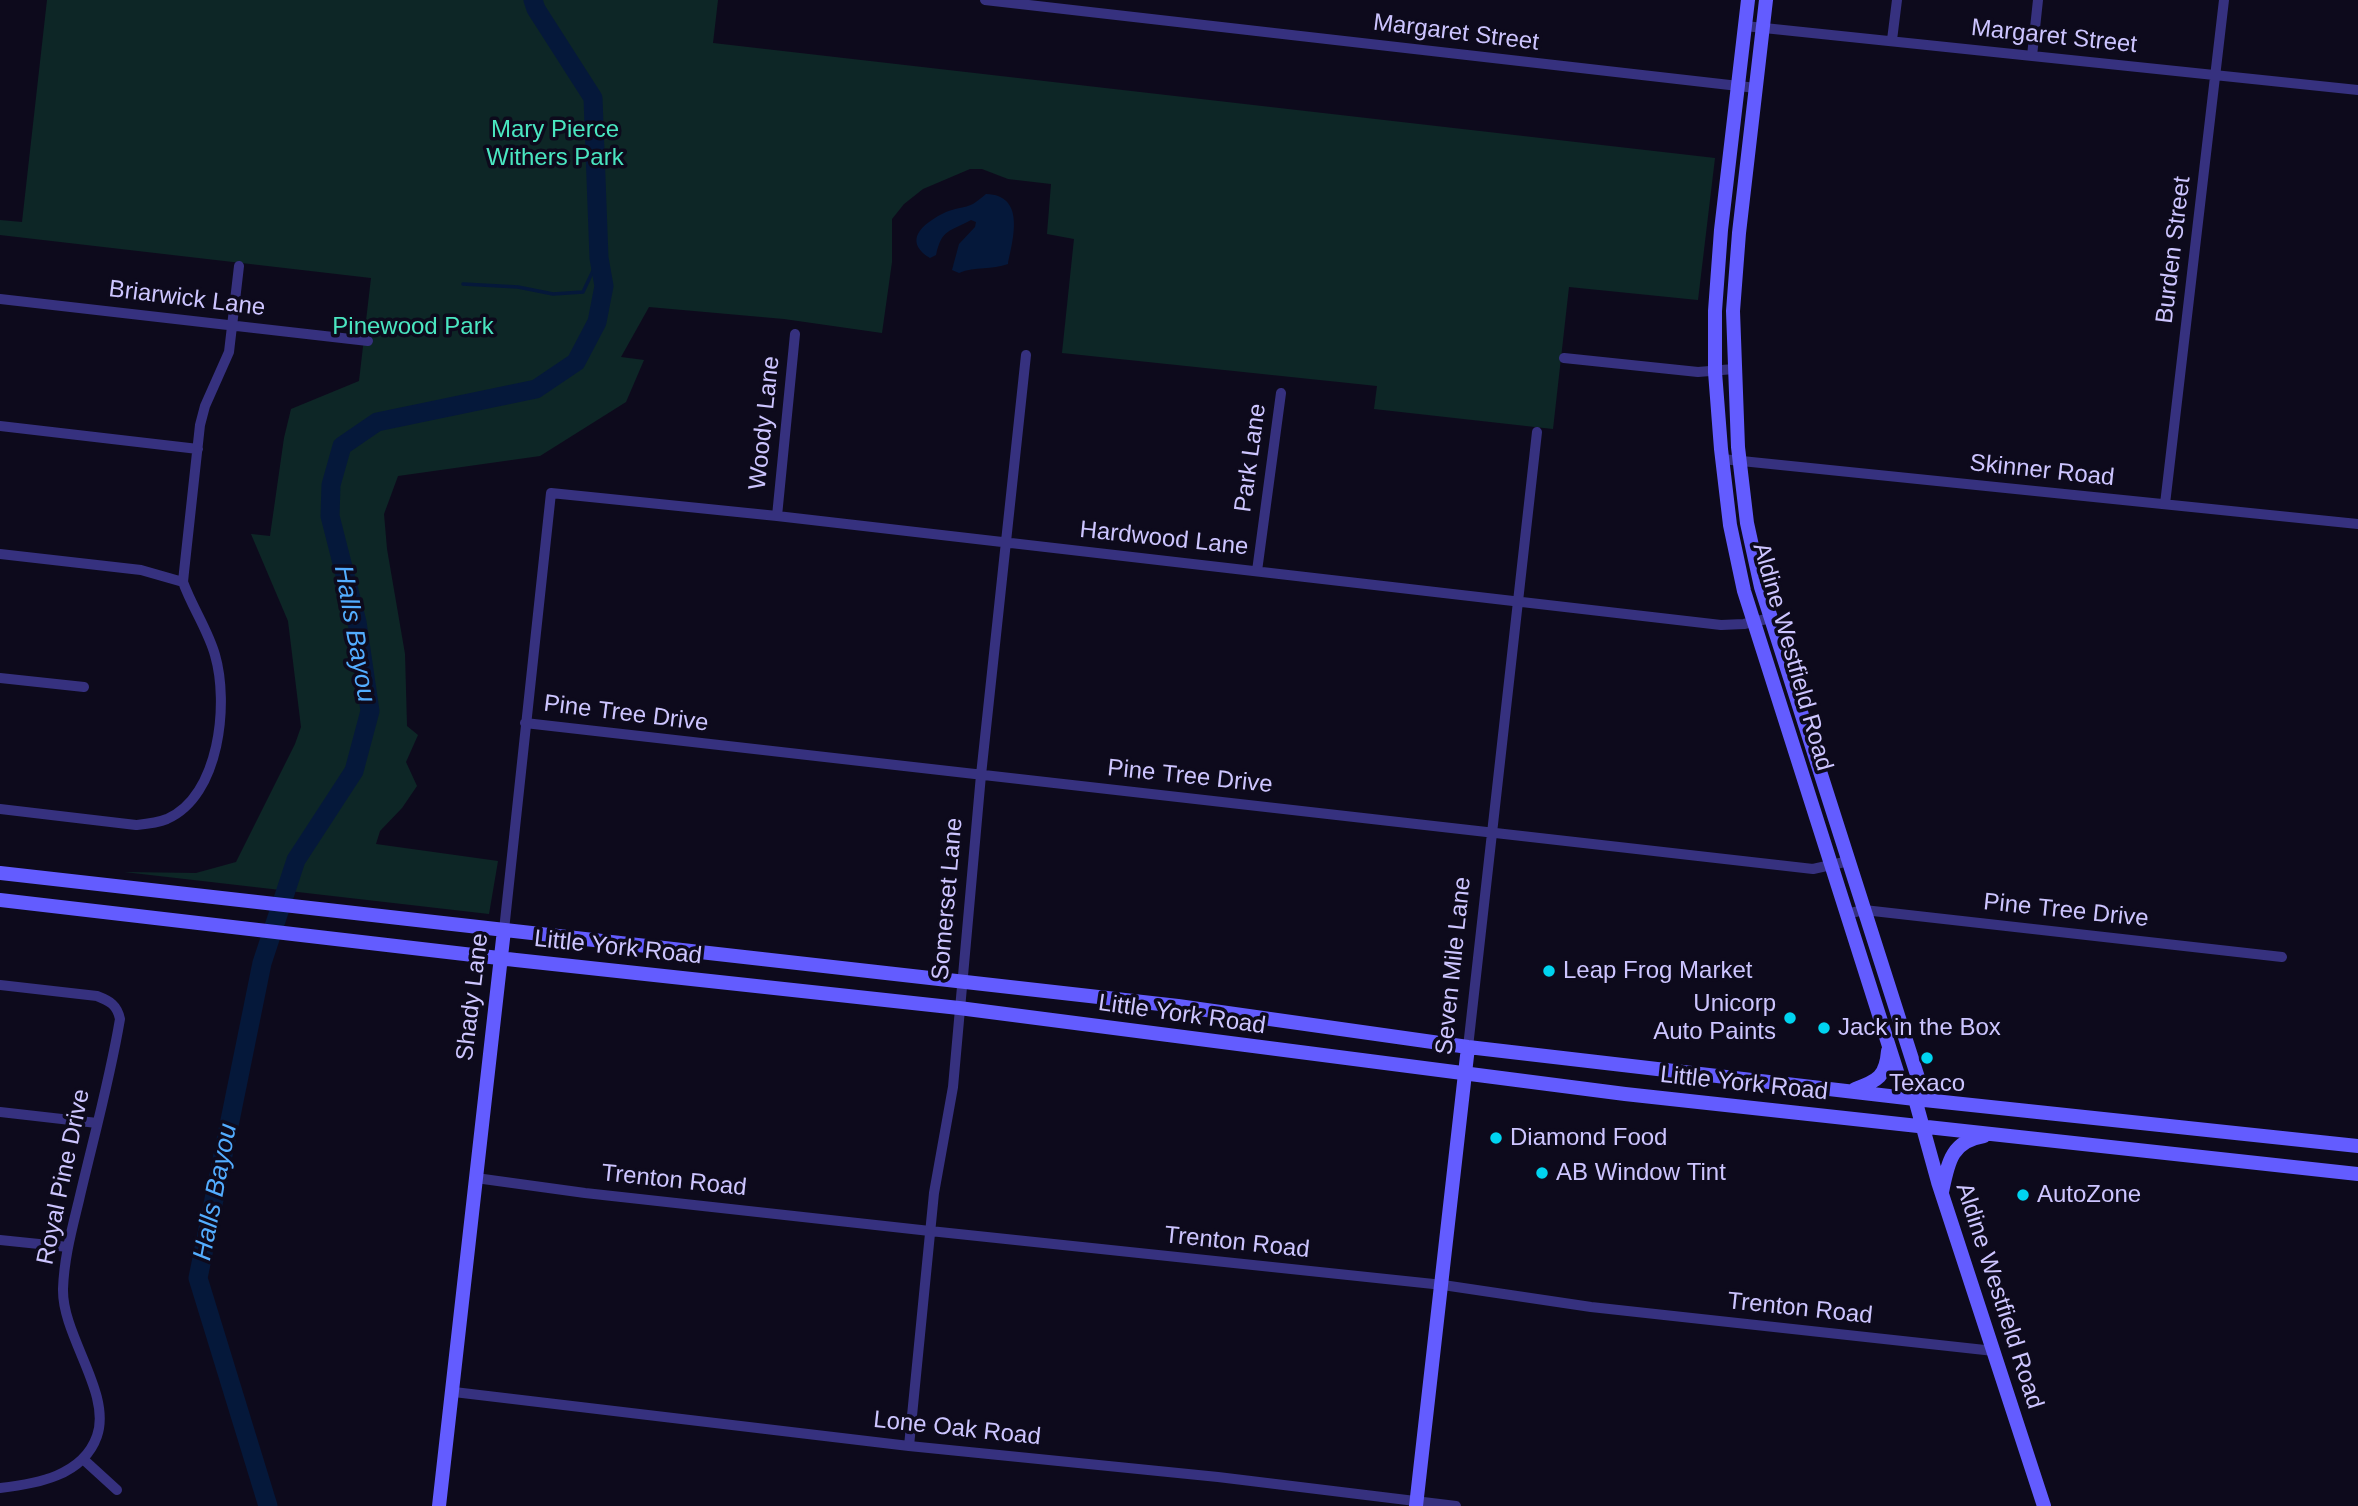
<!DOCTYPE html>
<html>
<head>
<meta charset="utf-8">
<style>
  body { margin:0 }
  canvas { display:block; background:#0d0a1c }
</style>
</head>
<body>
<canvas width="2358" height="1506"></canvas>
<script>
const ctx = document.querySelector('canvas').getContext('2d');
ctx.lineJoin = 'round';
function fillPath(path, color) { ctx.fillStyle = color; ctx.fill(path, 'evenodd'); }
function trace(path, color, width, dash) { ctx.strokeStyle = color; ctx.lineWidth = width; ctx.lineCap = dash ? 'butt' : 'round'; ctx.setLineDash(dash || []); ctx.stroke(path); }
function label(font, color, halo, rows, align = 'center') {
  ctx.font = font + ' Helvetica,sans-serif'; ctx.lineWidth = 7; ctx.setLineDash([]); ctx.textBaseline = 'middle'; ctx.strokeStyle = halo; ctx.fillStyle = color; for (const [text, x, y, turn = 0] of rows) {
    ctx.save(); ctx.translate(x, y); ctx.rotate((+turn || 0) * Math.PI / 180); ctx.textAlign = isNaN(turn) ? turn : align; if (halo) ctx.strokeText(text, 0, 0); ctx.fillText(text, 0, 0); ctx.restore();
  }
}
fillPath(new Path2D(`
  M47 0H718L713 43 1715 158 1698 300 1569 287 1553 429 1374 409 1377 386 1062 353 1074 239 1047 234 1051 184 1008 179 982 169H970L923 189 904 204 892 219V262L882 333 784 319 649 307 621 357 644 360 626 402 540 456 398 476 384 514 387 549 405 654 407 726 418 735 406 762 417 786 402 808 380 831 376 844 498 861 489 914 124 872 196 873 236 862 295 744 301 727 288 621 251 534 270 536 284 438 291 409 359 381 371 278 0 235V220L22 222Z`), '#0d2626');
fillPath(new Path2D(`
  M986 194C1026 195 1013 239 1008 264 992 270 975 266 959 273L952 270 959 244 975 227 976 222 971 220C950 232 942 228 936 255L930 258C901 240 925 222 946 212 955 208 965 208 973 204 978 201 982 197 986 194Z`), '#05183a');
trace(new Path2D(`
  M463 284 518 287 553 294 583 292 599 258`), '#05183a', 3.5);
trace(new Path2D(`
  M268 1506 198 1278 262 963 296 860 354 771 370 711 357 622 330 516 331 485 342 446 377 422 536 389 576 362 597 322 604 286 599 258 593 98 536 9 533 0`), '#05183a', 19);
trace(new Path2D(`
  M985 0 1756 88
  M1745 26 2358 90
  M1892 40 1897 0
  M2032 56 2038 0
  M0 299 368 341
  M1564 358 1698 372 1734 369
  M0 426 198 449
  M1722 459 2358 524
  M2165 504 2224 0
  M777 516 795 334
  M0 554 141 570 183 582
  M1257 571 1281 393
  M0 678 84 687
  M525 723 1813 869 1849 861
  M0 809 136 825C146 824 157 823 167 819 220 796 229 703 215 655 208 630 192 607 183 582L184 572 200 425 205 406 229 352 239 266
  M1846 914 1864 910 2282 957
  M504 930 551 493 777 516 1721 625 1744 624 1771 618
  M0 985 97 996C110 1001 117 1005 120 1019 110 1079 93 1140 79 1200 72 1229 64 1258 63 1289 62 1336 112 1393 97 1436 83 1476 36 1484 0 1488
  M1468 1047 1537 432
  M0 1112 97 1123
  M476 1178 585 1193 930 1231 1443 1285 1591 1307 1994 1351
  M0 1240 68 1247
  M454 1392 909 1446 1218 1477 1456 1506
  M909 1446 934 1193 953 1087 981 775 1026 355
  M83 1459 117 1490`), '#36317f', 10);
trace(new Path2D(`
  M1748 0 1721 230 1715 311V372L1721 449 1730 525 1744 591 1901 1084 1915 1099 1938 1182 2044 1506
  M1766 0 1739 233 1733 311 1738 447 1747 523 1761 587 1920 1084 1915 1099
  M0 873 1178 1006 1468 1047 1915 1099 2358 1146
  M0 900 516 960 959 1008 1625 1094 2358 1174
  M1855 1089C1878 1081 1886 1076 1888 1051
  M1942 1192C1948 1163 1951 1141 1984 1136
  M439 1506 504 930
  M1416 1506 1468 1047`), '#635cff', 14);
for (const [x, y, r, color] of [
  [1549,971,7,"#00d4f0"],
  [1790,1018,7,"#00d4f0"],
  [1824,1028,7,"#00d4f0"],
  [1927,1058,7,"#00d4f0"],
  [1496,1138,7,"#00d4f0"],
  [1542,1173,7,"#00d4f0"],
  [2023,1195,7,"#00d4f0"]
]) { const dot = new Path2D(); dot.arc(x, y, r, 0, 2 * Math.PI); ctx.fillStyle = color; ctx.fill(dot); trace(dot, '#0d0a1c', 2.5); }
label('24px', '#cdc5ff', '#0d0a1c', [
  ["Margaret Street",1456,33,7],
  ["Margaret Street",2054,37,6],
  ["Burden Street",2174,250,-83],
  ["Briarwick Lane",187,299,7],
  ["Woody Lane",765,423,-84],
  ["Park Lane",1251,458,-82],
  ["Skinner Road",2042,471,6],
  ["Hardwood Lane",1164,539,6],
  ["Aldine Westfield Road",1792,657,74],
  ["Pine Tree Drive",626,714,7],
  ["Pine Tree Drive",1190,777,6],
  ["Somerset Lane",948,899,-85],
  ["Pine Tree Drive",2066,911,6],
  ["Little York Road",618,948,6],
  ["Seven Mile Lane",1454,966,-84],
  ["Shady Lane",473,997,-83],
  ["Little York Road",1182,1015,8],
  ["Little York Road",1744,1084,6],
  ["Royal Pine Drive",64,1177,-78],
  ["Trenton Road",674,1181,6],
  ["Trenton Road",1237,1243,6],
  ["Aldine Westfield Road",1999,1296,72],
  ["Trenton Road",1800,1309,6],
  ["Lone Oak Road",957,1429,6]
]);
label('24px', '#4ae6c1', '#0d0a1c', [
  ["Mary Pierce",555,130],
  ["Withers Park",555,158],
  ["Pinewood Park",413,327]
]);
label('24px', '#cdc5ff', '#0d0a1c', [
  ["Leap Frog Market",1563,971],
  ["Unicorp",1776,1004,"right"],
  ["Auto Paints",1776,1032,"right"],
  ["Jack in the Box",1838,1028],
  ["Texaco",1927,1084,"center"],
  ["Diamond Food",1510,1138],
  ["AB Window Tint",1556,1173],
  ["AutoZone",2037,1195]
], 'left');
label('italic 26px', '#53adff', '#0d0a1c', [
  ["Halls Bayou",354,634,80],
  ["Halls Bayou",216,1192,-79]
]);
</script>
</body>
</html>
